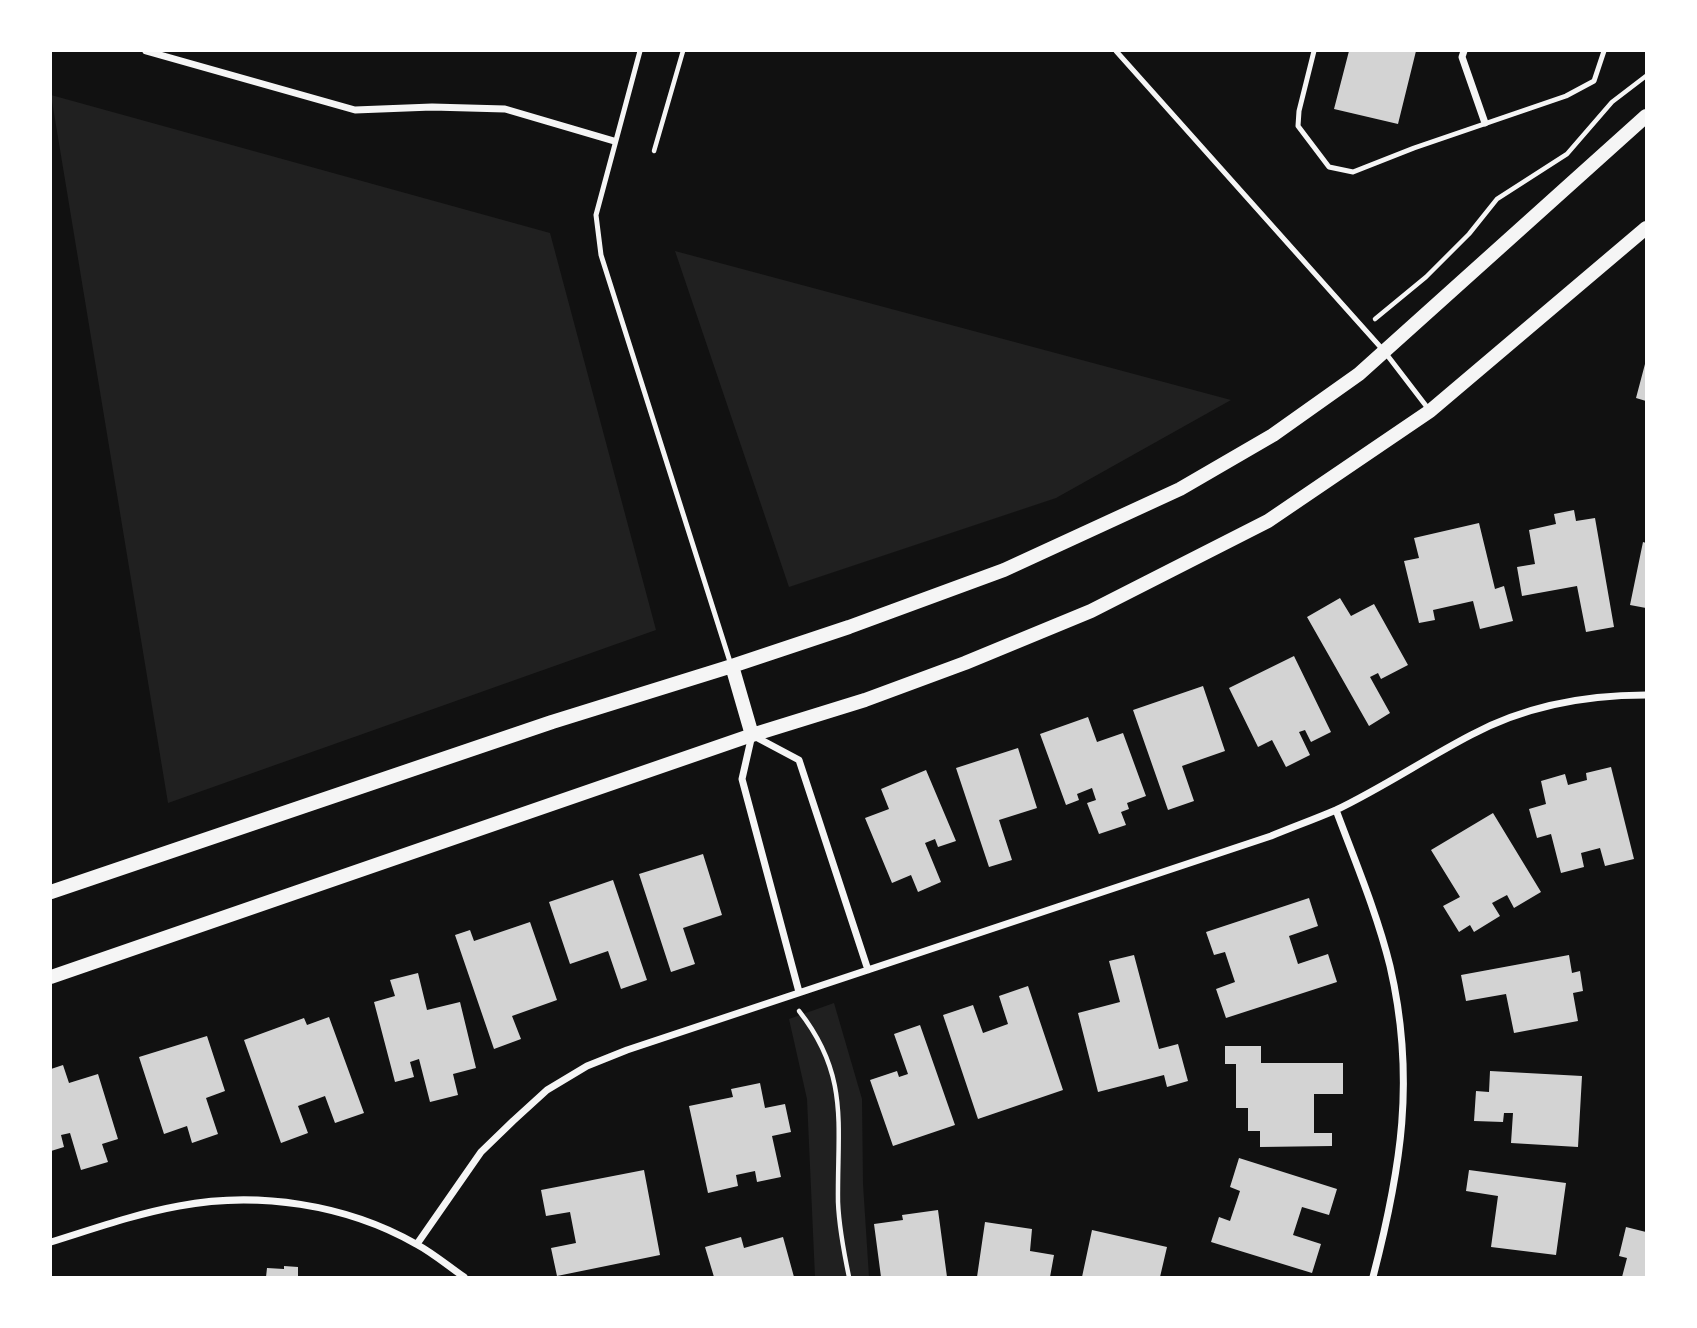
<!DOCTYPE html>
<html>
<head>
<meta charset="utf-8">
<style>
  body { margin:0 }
  #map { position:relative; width:1697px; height:1328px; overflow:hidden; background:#111; font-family:"Exo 2",sans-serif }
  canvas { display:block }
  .frame { position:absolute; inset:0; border:52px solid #fff; pointer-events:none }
</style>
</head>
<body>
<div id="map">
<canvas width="1697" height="1328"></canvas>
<div class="frame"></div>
</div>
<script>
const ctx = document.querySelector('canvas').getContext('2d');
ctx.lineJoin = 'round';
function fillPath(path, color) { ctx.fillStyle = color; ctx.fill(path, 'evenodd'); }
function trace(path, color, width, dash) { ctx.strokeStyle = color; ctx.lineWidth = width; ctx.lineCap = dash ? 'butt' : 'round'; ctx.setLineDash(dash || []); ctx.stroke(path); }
fillPath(new Path2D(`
  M51 95 550 233 656 630 168 803Z
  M675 251 1231 400 1056 498 789 587Z
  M834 1003 862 1099 863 1184 869 1277H815L807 1099 789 1019Z`), '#202020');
fillPath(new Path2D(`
  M1349 51H1416L1398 124 1334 109Z
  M1645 364H1646V401L1636 398Z
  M1574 510 1576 521 1595 518 1614 627 1586 632 1577 586 1522 596 1517 567 1535 564 1529 530 1556 524 1554 514Z
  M1479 523 1495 589 1504 586 1513 621 1480 629 1473 601 1433 610 1435 620 1419 623 1404 561 1419 558 1414 538Z
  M1643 542 1646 543V608L1630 605Z
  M1340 598 1351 616 1374 604 1408 665 1381 679 1378 673 1370 677 1390 713 1369 726 1307 617Z
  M1294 656 1331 732 1311 742 1305 730 1299 732 1310 755 1286 767 1272 740 1258 747 1229 688Z
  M1203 686 1225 751 1182 766 1194 801 1168 810 1133 710Z
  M1088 717 1097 742 1123 733 1146 796 1127 803 1129 809 1121 812 1126 825 1099 834 1087 803 1096 800 1092 788 1077 794 1079 800 1066 805 1040 734Z
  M1018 748 1037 808 999 820 1012 860 989 867 956 768Z
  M1611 767 1634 859 1605 866 1600 848 1581 853 1584 867 1561 873 1551 834 1537 838 1529 809 1546 804 1541 781 1565 774 1568 785 1587 780 1586 773Z
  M926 770 956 841 938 847 935 839 925 843 941 882 918 892 911 875 892 883 865 818 889 809 881 789Z
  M1493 813 1541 892 1514 908 1507 895 1492 903 1500 916 1474 932 1470 925 1459 932 1443 906 1460 897 1431 850Z
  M703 854 722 915 683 928 695 964 671 972 639 874Z
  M613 880 647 980 621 989 608 951 570 964 549 902Z
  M1309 898 1318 926 1289 936 1298 964 1328 954 1337 982 1226 1018 1216 989 1235 982 1225 952 1214 955 1206 932Z
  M530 922 557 1000 512 1016 521 1039 494 1049 455 935 470 930 474 941Z
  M1134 955 1159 1049 1178 1044 1188 1081 1167 1087 1164 1075 1098 1092 1078 1013 1120 1002 1109 961Z
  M1569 955 1572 973 1580 971 1583 991 1573 993 1578 1021 1514 1033 1506 994 1466 1001 1461 975Z
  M418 973 427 1010 460 1002 476 1068 453 1074 458 1095 430 1102 419 1059 410 1062 414 1077 395 1082 374 1002 395 996 390 980Z
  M1028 986 1063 1090 978 1119 943 1015 973 1005 983 1033 1008 1024 999 996Z
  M329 1017 364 1113 335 1123 325 1096 298 1106 308 1133 281 1143 244 1040 304 1018 307 1025Z
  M920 1025 955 1125 893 1146 870 1080 897 1071 899 1077 908 1074 894 1034Z
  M207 1036 225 1091 206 1098 218 1134 192 1143 187 1126 164 1134 139 1057Z
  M1225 1046H1261V1063H1343V1094H1314V1133H1332V1146L1260 1147V1131H1248V1108H1236V1064H1225Z
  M63 1065 69 1083 98 1074 118 1139 102 1144 108 1162 81 1170 70 1133 61 1135 64 1147 51 1151V1069Z
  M1490 1071 1582 1076 1578 1147 1511 1143 1513 1113H1504L1503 1122 1474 1121 1476 1091 1489 1092Z
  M760 1083 765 1108 785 1104 791 1132 772 1136 781 1177 757 1182 755 1171 736 1175 738 1186 708 1193 689 1106 733 1097 731 1089Z
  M1239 1158 1337 1189 1329 1215 1302 1207 1293 1235 1321 1244 1312 1273 1211 1242 1219 1217 1230 1221 1240 1191 1230 1187Z
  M644 1170 660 1255 557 1276 551 1248 576 1243 570 1212 546 1216 541 1190Z
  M1469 1170 1566 1183 1556 1255 1491 1247 1498 1196 1466 1191Z
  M938 1210 947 1277H881L874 1224 903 1220 902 1215Z
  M985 1222 1032 1229 1030 1251 1054 1255 1050 1277H977Z
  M1626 1227 1646 1232V1277H1622L1627 1258 1619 1256Z
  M1092 1230 1167 1247 1160 1277H1082Z
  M741 1237 744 1248 783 1237 794 1277H714L705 1247Z
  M284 1266 298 1267V1277H266L267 1268 284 1269Z`), '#d3d3d3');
trace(new Path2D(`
  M654 151 683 51
  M1375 319 1426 277 1469 234 1497 199 1567 154 1612 102 1646 76
  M799 1011C850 1076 837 1125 838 1202 839 1227 844 1253 849 1277`), '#f5f5f5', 4.5);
trace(new Path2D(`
  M640 51 596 215 601 255 731 665
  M1116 51 1384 351 1430 411
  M1314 51 1299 111 1298 126 1329 167 1353 172 1414 148 1566 96 1594 81 1604 51`), '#f5f5f5', 5);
trace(new Path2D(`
  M146 51 355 110 432 107 505 109 614 141
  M1464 51 1462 57 1485 123
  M1336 810C1355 861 1377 913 1390 966 1416 1078 1401 1169 1373 1277
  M799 992 742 779 752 735 799 760 868 970
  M51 1242C93 1229 135 1214 179 1206 257 1191 346 1204 416 1244 433 1253 448 1266 464 1277
  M417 1244 481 1152 513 1121 547 1090 587 1066 627 1050 1271 836C1293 827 1315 819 1336 810 1382 788 1425 759 1471 735 1525 706 1586 695 1646 695`), '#f5f5f5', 7);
trace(new Path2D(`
  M732 666 752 735
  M51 892 552 722 732 666 849 627 1004 570 1180 489 1273 435 1359 374 1646 116
  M51 977 752 735 865 700 965 663 1091 611 1268 521 1430 411 1646 228`), '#f5f5f5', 14);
</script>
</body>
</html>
